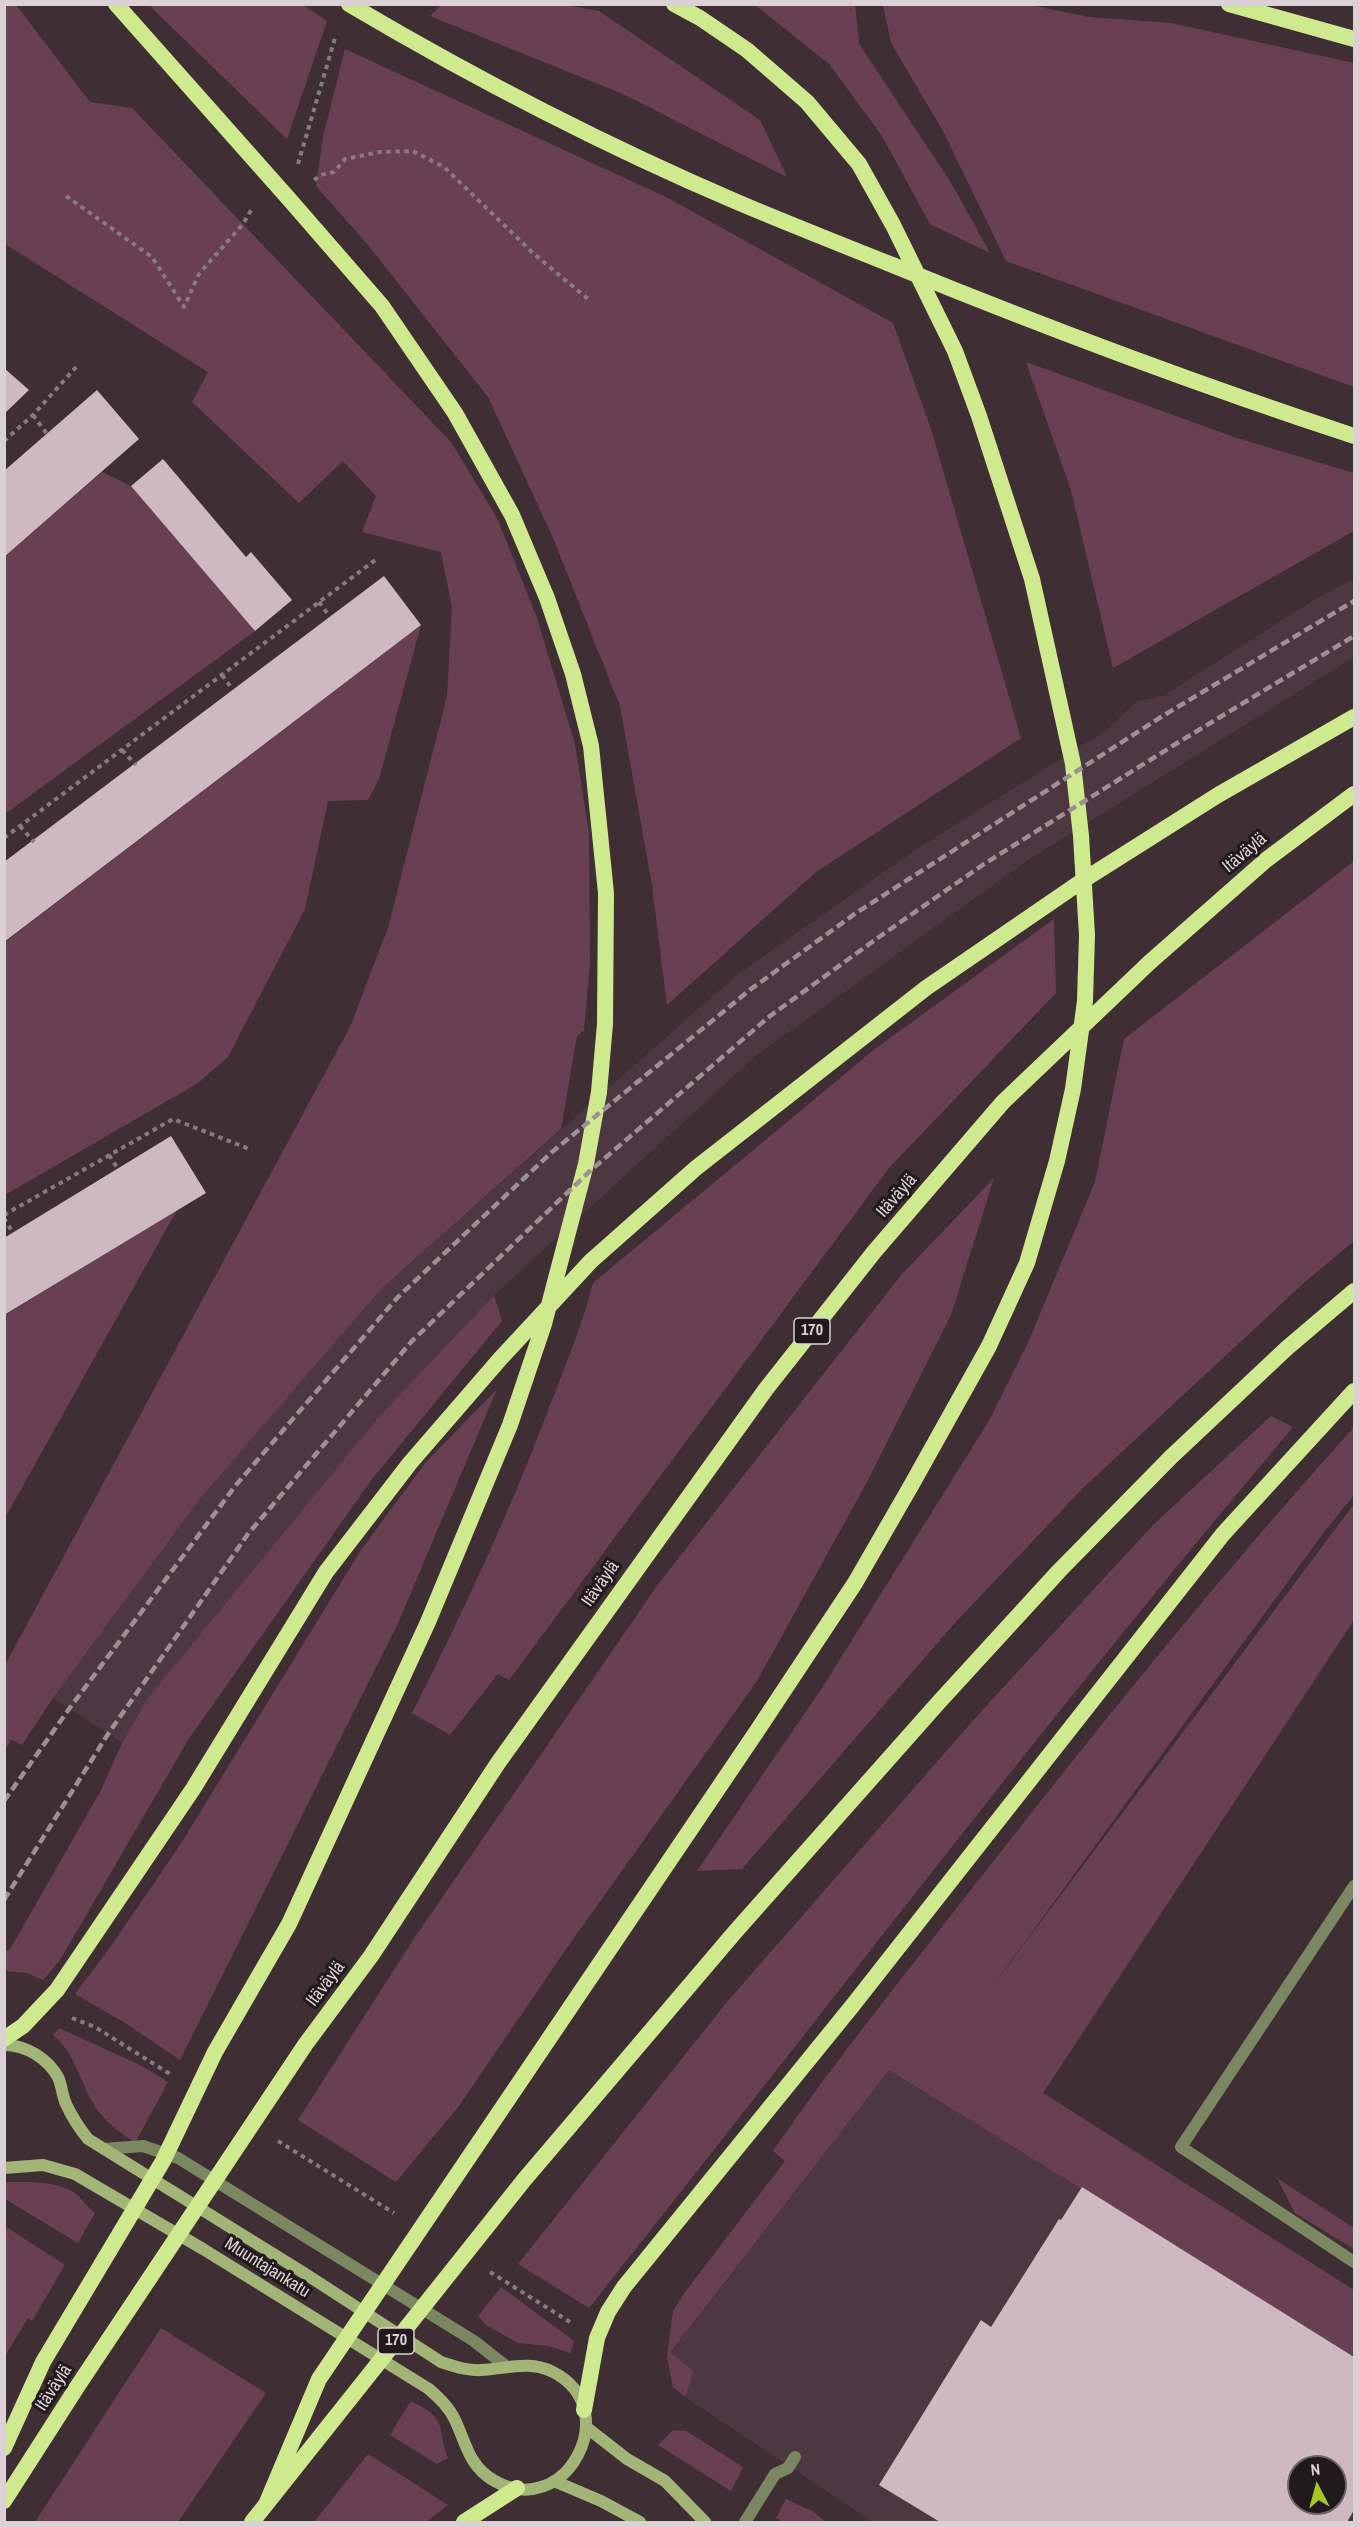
<!DOCTYPE html>
<html>
<head>
<meta charset="utf-8">
<style>
  body { margin:0 }
  #map { position:relative; width:1359px; height:2527px; overflow:hidden; background:#3f2f35; font-family:"Archivo Narrow",sans-serif }
  canvas { display:block }
  .frame { position:absolute; inset:0; border:6px solid #dbd1d5; pointer-events:none }
  .north { position:absolute; left:1287px; top:2455px; width:60px; height:60px; box-sizing:border-box; background:#21191c; border:2px solid #6b6366; border-radius:50%; rotate:354deg; font-size:16px; font-weight:700; line-height:24px; text-align:center; color:#dbd1d5 }
  .north::after { content:''; display:block; margin:auto; width:21px; height:27px; background:#a5c823; clip-path:polygon(50% 0,100% 100%,50% 72%,0 100%) }
</style>
</head>
<body>
<div id="map">
<canvas width="1359" height="2527"></canvas>
<div class="frame"></div>
<div class="north">N</div>
</div>
<script>
const ctx = document.querySelector('canvas').getContext('2d');
ctx.lineJoin = 'round';
function fillPath(path, color) { ctx.fillStyle = color; ctx.fill(path, 'evenodd'); }
function trace(path, color, width, dash) { ctx.strokeStyle = color; ctx.lineWidth = width; ctx.lineCap = dash ? 'butt' : 'round'; ctx.setLineDash(dash || []); ctx.stroke(path); }
function label(font, color, halo, rows, align = 'center') {
  ctx.font = font + ' "Archivo Narrow",sans-serif'; ctx.lineWidth = 6; ctx.setLineDash([]); ctx.textBaseline = 'middle'; ctx.strokeStyle = halo; ctx.fillStyle = color; for (const [text, x, y, turn = 0] of rows) {
    ctx.save(); ctx.translate(x, y); ctx.rotate((+turn || 0) * Math.PI / 180); ctx.textAlign = isNaN(turn) ? turn : align; if (halo) ctx.strokeText(text, 0, 0); ctx.fillText(text, 0, 0); ctx.restore();
  }
}
fillPath(new Path2D(`
  M1354 579V657L1031 858 758 1054 494 1295 377 1419 147 1699 122 1743 53 1698 199 1500 382 1288 738 974 918 848 1104 732 1137 701 1163 696 1317 598Z
  M889 2070 1354 2357V2522H873L685 2397 694 2371 670 2354ZM1299 2467H1335V2503H1299Z`), '#4d3740');
fillPath(new Path2D(`
  M16 5 90 102 132 108 451 442 497 518 537 618 575 744 589 833 590 962 584 1030 577 1036 561 1129 382 1288 199 1500 53 1698 22 1745 11 1739 5 1751V1665L350 1027 388 928 447 696 452 607 441 552 362 532 376 496 343 461 299 503 192 402 208 372 5 244 4 5Z
  M149 5H303L327 21 287 139Z
  M441 5 560 4 599 11 760 120 787 177 623 94 430 16Z
  M755 5H855L859 44 950 181 990 253 930 224 882 136 830 65Z
  M883 5H1030L1089 17 1171 23 1354 63V387L1006 261 943 131 891 43Z
  M345 49 668 198 893 323 931 429 1021 738 816 872 667 1005 652 885 620 706 553 538 488 397 368 245 316 186 323 137Z
  M1026 362 1234 437 1354 473V531L1113 668 1071 490Z
  M102 472 131 486 255 631 5 814 4 557Z
  M421 625 379 779 368 800 328 801 305 909 228 1057 198 1083 5 1195V942Z
  M1354 861V1241L1306 1281 1083 1488 953 1625 742 1869 697 1871 824 1685 990 1419 1027 1345 1095 1182 1124 1039Z
  M1054 919 1056 993 889 1168 509 1680 498 1674 450 1735 412 1713C464 1611 512 1507 552 1400 567 1361 583 1323 593 1283L875 1049Z
  M994 1178 951 1315 867 1482 757 1681 564 1952 459 2106 396 2182 298 2120 413 1940 659 1583 902 1274Z
  M177 1210 5 1518V1315Z
  M494 1295 502 1321 372 1479 188 1740 60 1960 43 1980 27 1973 5 1971V1949L9 1951 101 1790 122 1743 147 1699 377 1419Z
  M497 1389 399 1621 180 2060 127 2024 75 1994 109 1949 180 1845 361 1550 426 1462Z
  M1271 1416 1293 1427C1050 1714 823 2014 589 2308L518 2264 727 2002 977 1716 1153 1525Z
  M1354 1427V1495L1324 1532 989 1991 1354 1504V1620L1043 2093 1354 2290V2357L889 2070 670 2353 694 2371 685 2397 673 2387 667 2357 673 2311 685 2292 785 2161 773 2151C835 2061 903 1977 970 1891 1094 1732 1220 1576 1354 1427Z
  M59 2028 142 2066 168 2082 135 2143C116 2130 99 2117 89 2096 78 2073 73 2052 53 2035Z
  M1277 2178 1354 2228V2249L1295 2213Z
  M5 2182C26 2182 56 2180 75 2193 82 2199 88 2207 95 2213L78 2243 5 2199Z
  M5 2226 65 2265 32 2321 28 2318 5 2356Z
  M501 2287 574 2341 570 2353 549 2346 518 2343 486 2325 478 2316Z
  M161 2328 266 2393 178 2522H35Z
  M412 2402C449 2419 436 2426 448 2458L437 2464 390 2435 408 2405Z
  M673 2430 686 2431 743 2467 731 2491 658 2445Z
  M368 2454 448 2505 426 2522H314Z
  M786 2499 814 2512 826 2522H783L776 2518Z`), '#694051');
fillPath(new Path2D(`
  M4 368 29 390 4 414Z
  M97 390 139 439 4 557V471Z
  M163 459 246 557 251 552 292 600 255 631 131 486Z
  M384 576 421 625 4 942V862Z
  M171 1136 206 1193 4 1315V1238Z
  M1082 2187 1354 2357V2510L1347 2522H940L879 2485 981 2320 991 2327 1059 2219 1061 2220ZM1299 2467H1335V2503H1299Z`), '#ceb9c1');
trace(new Path2D(`
  M298 164 335 38
  M314 180 321 175 334 172 345 159 380 152 413 151 444 167 534 254 588 299
  M66 196 152 257 184 307 199 274 243 224 253 207
  M33 415 47 434
  M4 441 33 415 78 365
  M319 602 330 617
  M222 675 233 690
  M122 750 136 765
  M20 826 34 842
  M4 838 378 558
  M109 1155 118 1169
  M4 1215 173 1119 252 1150
  M4 1218 13 1233
  M72 2018 95 2027 170 2074
  M278 2141 394 2213
  M490 2272 570 2322`), '#887b80', 4, [4.5, 4.5]);
trace(new Path2D(`
  M1354 1886 1181 2147 1354 2262
  M104 2149 143 2146 178 2158 474 2341 507 2367
  M745 2522 775 2474 788 2468 795 2457`), '#7b8760', 12);
trace(new Path2D(`
  M4 2045C26 2045 47 2058 58 2077 62 2086 62 2095 66 2104 72 2117 79 2128 88 2139L304 2273 441 2362C454 2366 467 2371 481 2370 506 2369 529 2360 553 2372 626 2409 565 2523 493 2480 469 2466 466 2443 455 2420 449 2407 439 2398 429 2389L203 2249 75 2174 43 2165 4 2168
  M586 2427 627 2459 665 2481 705 2522
  M554 2481 601 2501 640 2522`), '#a2b577', 12);
trace(new Path2D(`
  M349 4C474 78 604 145 737 202 789 224 842 245 895 266 1047 328 1199 385 1354 436
  M1229 4 1354 39
  M4 2039 23 2026 57 1990 193 1789 326 1572 410 1463 500 1359 591 1261 696 1168 926 988 1082 881 1218 795 1354 717
  M584 2410 597 2338 608 2312 624 2287 853 2005 1223 1534 1354 1391
  M4 2448 43 2362 163 2161 215 2052 289 1924 428 1622 510 1425 544 1324 586 1164 599 1092 605 1024 606 893 591 746 573 674 547 598 512 515 455 413 382 306 289 199 116 4
  M4 2501 79 2384 305 2045 371 1956 498 1763 766 1389 874 1252 1003 1102 1150 962 1266 860 1354 794
  M267 2502 319 2379 757 1731 855 1583 912 1484 989 1346 1027 1263 1057 1161 1073 1089 1085 1001 1087 935 1081 836 1073 764 1032 579 979 416 955 351 893 225 859 164 807 102 747 50 700 18 674 4
  M252 2522 524 2180 735 1932 939 1702 1059 1571 1171 1457 1287 1348 1354 1291
  M464 2522 517 2488`), '#cfe98e', 16);
trace(new Path2D(`
  M4 1801 69 1709 236 1485 397 1298 552 1152 751 989 856 913 1161 717 1354 601
  M4 1900 108 1734 248 1534 412 1341 590 1171 770 1016 879 937 984 864 1174 745 1354 636`), '#9c9095', 4.5, [9, 4.5]);
for (const [x, y, w] of [
  [812,1331,36],
  [396,2341,36]
]) { const box = new Path2D(); box.roundRect(x - w / 2, y - 13, w, 26, 4.5); ctx.fillStyle = '#21191c'; ctx.fill(box); trace(box, '#dbd1d5', 1.5); }
label('bold 16px', '#dbd1d5', null, [
  ["170",812,1331],
  ["170",396,2341]
]);
label('18px', '#dbd1d5', '#21191c', [
  ["Itäväylä",1245,853,-40],
  ["Itäväylä",897,1196,-49],
  ["Itäväylä",601,1584,-55],
  ["Itäväylä",326,1984,-53],
  ["Muuntajankatu",267,2268,32],
  ["Itäväylä",54,2388,-57]
]);
</script>
</body>
</html>
